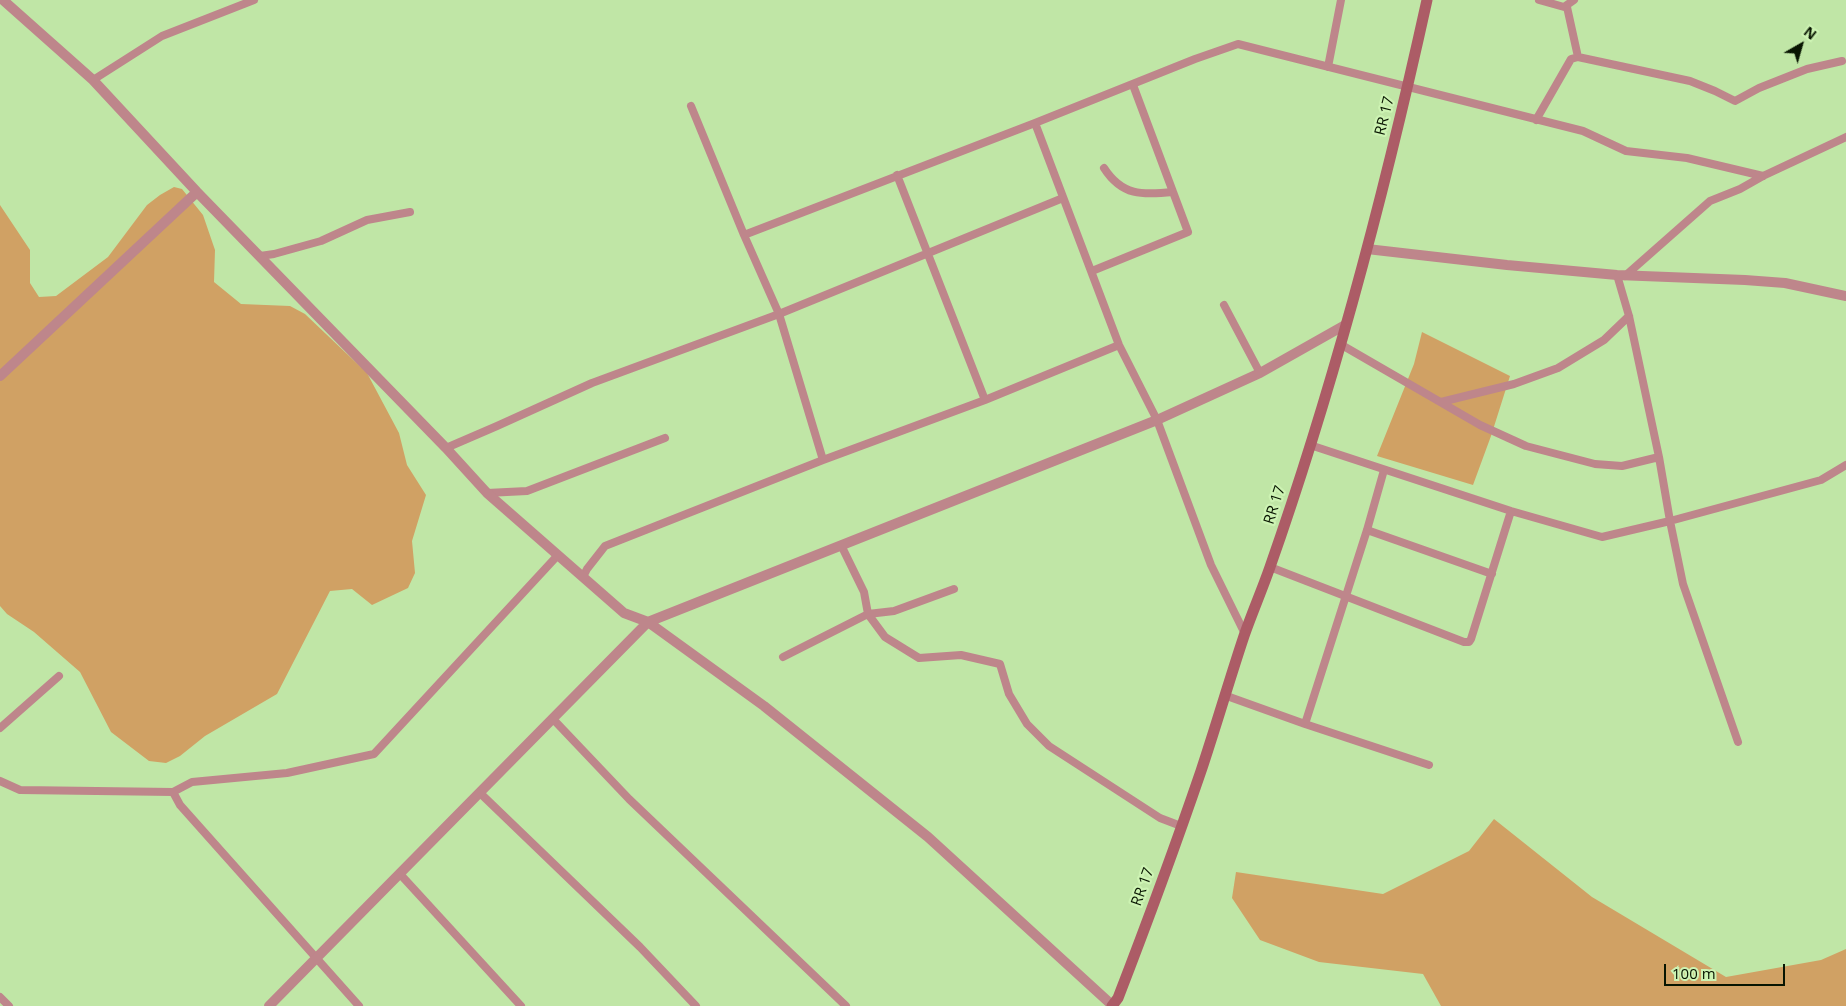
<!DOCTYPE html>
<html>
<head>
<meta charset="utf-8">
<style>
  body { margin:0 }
  #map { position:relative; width:1846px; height:1006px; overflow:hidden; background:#c0e6a6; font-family:"Open Sans",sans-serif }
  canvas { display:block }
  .north { position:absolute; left:1776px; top:20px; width:50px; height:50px; -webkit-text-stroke:4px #cdf3b3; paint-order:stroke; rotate:38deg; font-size:14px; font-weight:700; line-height:20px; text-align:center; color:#081501 }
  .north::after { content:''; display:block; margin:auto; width:18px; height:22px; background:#081501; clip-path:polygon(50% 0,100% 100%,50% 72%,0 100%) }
  .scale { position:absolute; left:1664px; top:964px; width:121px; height:22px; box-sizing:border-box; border:2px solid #081501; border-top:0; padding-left:6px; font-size:15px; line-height:18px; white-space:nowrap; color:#081501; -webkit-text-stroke:4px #cdf3b3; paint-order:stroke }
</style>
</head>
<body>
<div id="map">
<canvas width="1846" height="1006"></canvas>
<div class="north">N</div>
<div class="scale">100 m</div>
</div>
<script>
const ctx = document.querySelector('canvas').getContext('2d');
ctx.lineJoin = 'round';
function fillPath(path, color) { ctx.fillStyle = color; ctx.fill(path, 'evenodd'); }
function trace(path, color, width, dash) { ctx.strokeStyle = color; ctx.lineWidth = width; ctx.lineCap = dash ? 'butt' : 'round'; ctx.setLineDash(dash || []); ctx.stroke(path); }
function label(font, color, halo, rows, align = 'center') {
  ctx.font = font + ' "Open Sans",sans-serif'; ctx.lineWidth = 4.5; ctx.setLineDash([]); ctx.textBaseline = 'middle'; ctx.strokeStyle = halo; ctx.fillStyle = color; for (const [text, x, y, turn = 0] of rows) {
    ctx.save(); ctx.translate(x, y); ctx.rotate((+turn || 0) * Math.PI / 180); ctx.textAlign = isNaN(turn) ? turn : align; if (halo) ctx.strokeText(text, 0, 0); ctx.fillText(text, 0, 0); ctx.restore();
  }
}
fillPath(new Path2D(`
  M174 187 182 189 203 215 215 250 214 282 241 304 290 306 305 314 367 373 399 433 407 465 426 495 412 541 415 573 408 588 372 605 352 589 330 591 277 694 205 736 180 756 166 763 149 761 111 732 80 672 34 632 7 614 0 606V205L30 250V283L39 297 56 296 108 257 147 205 160 195Z
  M1422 332 1510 376 1491 436 1473 485 1377 456 1414 364Z
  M1494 819 1592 897 1726 977 1821 960 1846 949V1006H1441L1423 974 1319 962 1260 940 1232 898 1236 872 1383 894 1469 851Z`), '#d0a164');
trace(new Path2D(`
  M1539 0 1564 7 1574 0
  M1567 7 1578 57
  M1328 67 1341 0
  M93 80 162 36 254 0
  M691 106 744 235 779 314 823 460
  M1536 120 1571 59 1578 57 1690 81 1715 91 1735 101 1759 88 1807 69 1842 61
  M1035 123 1119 345 1157 420 1211 565 1245 634
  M1104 168C1122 196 1142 195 1173 192
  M897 175 985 400
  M744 235 1035 123 1195 59 1238 44 1583 131 1626 151 1687 158 1763 176
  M260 256 274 254 321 241 367 220 410 212
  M1092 271 1188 232 1133 85
  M1617 275 1629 316 1659 457 1670 521 1683 584 1738 742
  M1625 276 1710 201 1740 189 1763 176 1846 137
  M1224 305 1260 373
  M1340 344 1480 425 1526 446 1595 464 1622 466 1659 457
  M1441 402 1514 384 1558 368 1604 340 1629 316
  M1310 445 1511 511 1602 537 1670 521 1821 480 1846 465
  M446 448 497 426 592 383 779 314 1063 198
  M487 493 527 491 665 438
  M1367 530 1492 574
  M841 545 864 592 868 614 885 637 919 658 961 655 1000 664 1009 694 1027 724 1049 746 1160 818 1181 826
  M1270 567 1464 642H1469L1471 639 1511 511
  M583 577 587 569 605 546 823 460 985 400 1119 345
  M783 657 868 614 894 611 954 589
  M1224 695 1305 724 1429 765
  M553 719 629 799 846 1006
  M1305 724 1367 530 1384 470
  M0 728 59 676
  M0 781 20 790 173 792 192 782 287 773 374 754 558 555
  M173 792 180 805 359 1006
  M480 793 640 947 696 1006
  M400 874 521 1006
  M0 997 9 1006`), '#be868b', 8);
trace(new Path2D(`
  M3 0 93 80 197 192 446 448 487 493 624 613 648 622 764 706 928 837 1113 1006
  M1367 249 1507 265 1617 275 1745 280 1785 283 1846 296
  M0 376 197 192
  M269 1006 648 622 1157 420 1260 373 1345 325`), '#be868b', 10);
trace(new Path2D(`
  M1112 1006 1118 998C1147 923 1175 847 1201 771 1216 726 1229 681 1244 636 1252 613 1262 590 1270 567 1335 382 1385 191 1427 0`), '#ac5c66', 11);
label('15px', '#081501', '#cdf3b3', [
  ["RR 17",1385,116,-76],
  ["RR 17",1275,505,-72],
  ["RR 17",1143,887,-70]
]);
</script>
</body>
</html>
